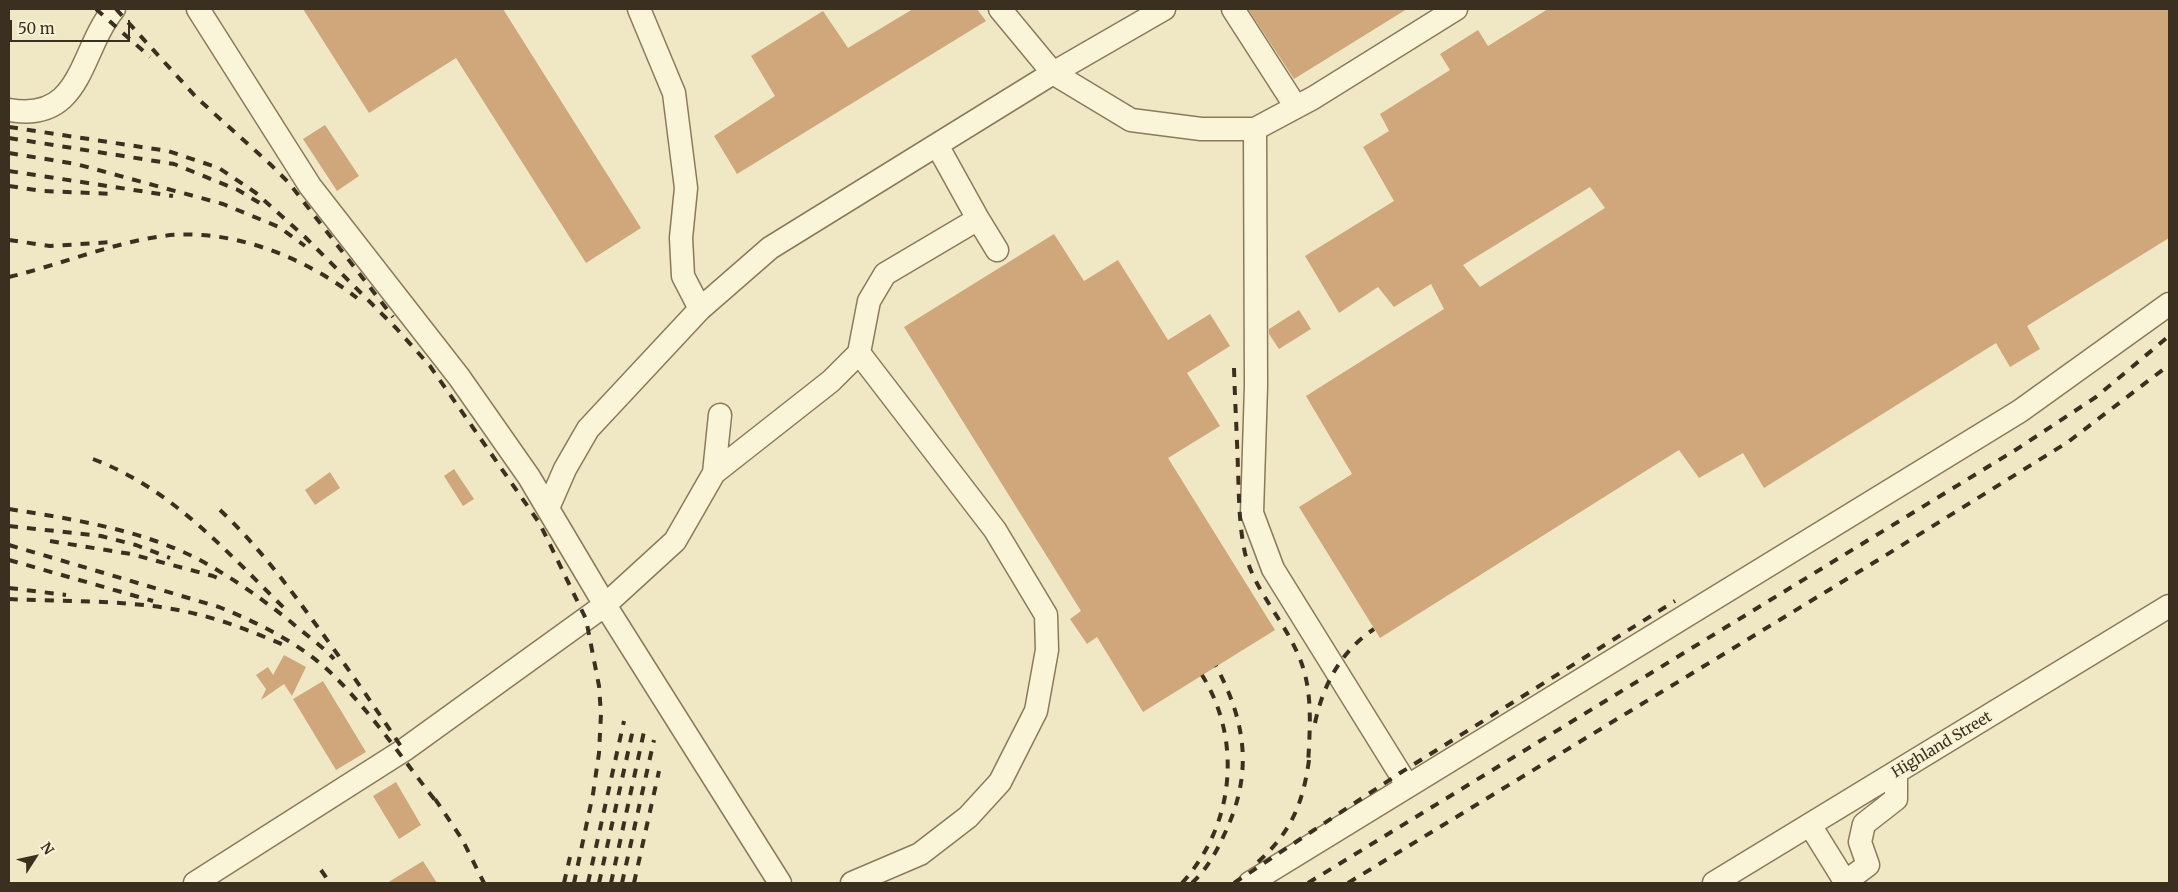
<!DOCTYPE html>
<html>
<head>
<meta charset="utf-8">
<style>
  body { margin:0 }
  #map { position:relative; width:2178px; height:892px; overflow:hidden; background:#f0e8c5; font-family:Merriweather,serif }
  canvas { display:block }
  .frame { position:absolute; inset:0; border:10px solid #3b301f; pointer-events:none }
  .north { position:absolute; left:10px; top:832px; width:50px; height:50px; -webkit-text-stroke:4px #f7f1d5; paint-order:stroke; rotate:55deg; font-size:14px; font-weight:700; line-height:20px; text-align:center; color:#3b301f }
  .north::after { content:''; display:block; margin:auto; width:18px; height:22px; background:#3b301f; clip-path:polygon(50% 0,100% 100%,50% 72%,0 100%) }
  .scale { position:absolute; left:10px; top:20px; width:120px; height:22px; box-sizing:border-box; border:2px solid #3b301f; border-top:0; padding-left:6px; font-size:15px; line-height:18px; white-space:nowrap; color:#3b301f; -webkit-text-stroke:4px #f7f1d5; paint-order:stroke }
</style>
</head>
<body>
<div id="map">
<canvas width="2178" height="892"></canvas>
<div class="frame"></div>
<div class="north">N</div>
<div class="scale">50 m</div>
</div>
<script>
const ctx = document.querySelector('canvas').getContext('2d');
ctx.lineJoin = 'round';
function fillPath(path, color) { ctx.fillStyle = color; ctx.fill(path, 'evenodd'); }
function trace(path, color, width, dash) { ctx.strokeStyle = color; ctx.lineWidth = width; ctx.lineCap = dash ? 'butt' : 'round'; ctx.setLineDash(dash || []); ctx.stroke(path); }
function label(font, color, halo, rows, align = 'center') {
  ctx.font = font + ' Merriweather,serif'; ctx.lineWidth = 4.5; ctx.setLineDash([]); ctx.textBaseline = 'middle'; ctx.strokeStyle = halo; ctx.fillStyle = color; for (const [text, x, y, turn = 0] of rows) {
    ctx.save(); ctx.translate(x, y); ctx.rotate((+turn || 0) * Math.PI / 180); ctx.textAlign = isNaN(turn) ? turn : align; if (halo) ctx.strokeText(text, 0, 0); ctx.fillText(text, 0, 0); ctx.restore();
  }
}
fillPath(new Path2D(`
  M303 9H503L641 228 586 263 456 58 369 113Z
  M913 9H977L986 21 737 174 714 136 775 96 751 56 823 11 848 48Z
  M1248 9H1407L1294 79Z
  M1548 9H2169V238L2027 326 2040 349 2010 367 1996 343 1764 488 1743 453 1699 478 1679 450 1380 638 1299 507 1352 474 1306 396 1444 309 1431 284 1394 307 1378 287 1339 313 1305 256 1394 201 1363 147 1389 131 1380 114 1450 70 1440 54 1478 30 1488 46ZM1590 187 1605 208 1480 287 1463 265Z
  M325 125 359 176 337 191 303 139Z
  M1054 234 1084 281 1118 260 1168 340 1210 314 1230 346 1187 373 1220 426 1168 458 1275 630 1143 712 1097 637 1087 644 1070 619 1081 611 904 327Z
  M1299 310 1311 329 1279 349 1269 334V329Z
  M454 469 474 499 463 506 444 476Z
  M330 472 340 488 315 505 305 490Z
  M284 655 306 667 292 696 284 684 261 700 266 689 256 675 268 667 273 675Z
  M323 681 366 752 336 770 293 699Z
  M396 782 421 825 399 839 373 796Z
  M423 861 437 883H387Z`), '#cfa77a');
const minor = new Path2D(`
  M198 9 310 186 459 377 529 477 605 605 780 883
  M639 9 674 93 686 188 681 238 683 276 700 309
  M1000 9 1053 73 1131 120 1201 129H1255L1313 98 1456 9
  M1233 9 1296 107
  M9 110C83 123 79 51 114 9
  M1255 129 1256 386 1252 513 1273 569 1407 785
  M937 145 978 219 997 250
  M714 473 831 381 859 353 869 301 885 274 978 219
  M548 508 565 469 588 429 700 309 770 248 1053 73 1164 9
  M1810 825 1846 883
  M1845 882 1868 865 1860 842 1864 824 1896 799V773
  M195 883 404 750 605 605 675 541 714 473 720 415
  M852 883 920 854 968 817 1000 782 1036 711 1047 650 1046 615 995 530 859 353
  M1250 883 2020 411 2169 304
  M1714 883 2169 606`);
trace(minor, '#8b7a5a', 25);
trace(minor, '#faf4d9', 22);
trace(new Path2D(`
  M96 9 150 57
  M116 9 197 98 270 164 289 183 393 317
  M9 127 168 151 219 168 256 193 305 237 396 328 430 366 540 524 586 619 599 686 601 714 599 753 593 794 574 883
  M9 138 174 164 238 190 263 205
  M9 153 76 164 223 204 279 227 305 246
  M9 171 173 196
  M9 186 42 191 115 194
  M9 240 50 246 113 242
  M9 277C59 265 112 243 163 236 229 227 305 257 357 298
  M1234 368C1235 402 1237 436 1238 470 1239 497 1239 526 1245 553 1254 589 1281 617 1296 650 1314 686 1310 726 1308 765
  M93 459C172 489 225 550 284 608
  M9 509C72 519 138 529 196 558 230 576 261 598 291 622 305 634 321 645 334 659
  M220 510C256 544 285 582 314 622 345 664 375 707 404 751
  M9 526 101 536 136 545 170 558
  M50 541 131 554 213 576 222 580
  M9 545 219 607C259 623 301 644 332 674 372 713 404 761 438 804
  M9 560 153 601
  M9 588 66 595
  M9 599C70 602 140 599 200 615 229 622 258 634 286 646
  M1315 723C1323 685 1341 651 1374 629
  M435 799 462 839 484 883
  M1258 862C1291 832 1303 804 1309 760
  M321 870 330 883
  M564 883 570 857
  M588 883 624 721
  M599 883 634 725
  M611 883 645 727
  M622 883 654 740
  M634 883 659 771
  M1182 883C1234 826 1243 741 1202 675
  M1192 883C1206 870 1216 853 1224 835 1253 775 1247 724 1216 666
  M1234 883 1400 773 1675 601
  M1308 883 2017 449 2096 397 2169 336
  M1348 883 1878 560 2068 442 2169 365`), '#3b301f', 4, [9, 9]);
label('15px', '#3b301f', '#f7f1d5', [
  ["Highland Street",1942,745,-31]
]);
</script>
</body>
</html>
